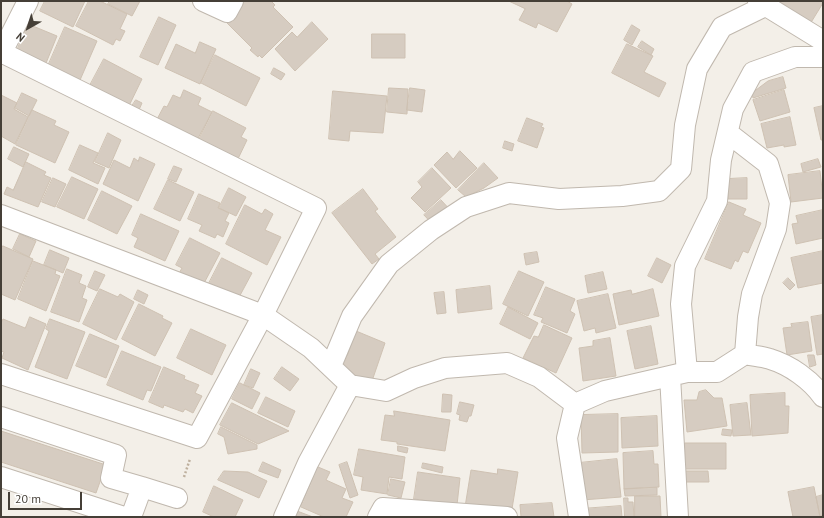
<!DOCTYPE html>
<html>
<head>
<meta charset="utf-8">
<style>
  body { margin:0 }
  #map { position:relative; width:824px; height:518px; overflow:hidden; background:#f3efe8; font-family:"PT Sans",sans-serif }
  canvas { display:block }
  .frame { position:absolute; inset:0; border:2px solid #453f37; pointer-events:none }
  .north { position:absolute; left:8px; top:8px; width:40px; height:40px; -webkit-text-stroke:3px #fff; paint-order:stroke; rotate:219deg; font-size:11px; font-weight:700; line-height:16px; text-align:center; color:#453f37 }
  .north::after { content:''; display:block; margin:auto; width:14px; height:18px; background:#453f37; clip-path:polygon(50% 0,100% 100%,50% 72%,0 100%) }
  .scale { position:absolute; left:8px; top:492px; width:74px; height:18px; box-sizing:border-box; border:2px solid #453f37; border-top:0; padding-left:5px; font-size:12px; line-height:14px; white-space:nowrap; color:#453f37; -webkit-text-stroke:3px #fff; paint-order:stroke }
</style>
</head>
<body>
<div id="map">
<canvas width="824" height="518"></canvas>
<div class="frame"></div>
<div class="north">N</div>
<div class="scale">20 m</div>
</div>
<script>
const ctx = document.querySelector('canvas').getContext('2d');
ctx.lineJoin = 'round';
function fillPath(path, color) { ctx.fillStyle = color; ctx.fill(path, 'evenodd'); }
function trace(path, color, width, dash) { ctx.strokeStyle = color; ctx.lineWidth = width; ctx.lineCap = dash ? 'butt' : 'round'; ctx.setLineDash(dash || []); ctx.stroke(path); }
const building = new Path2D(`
  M45 1H85L73 27 40 11Z
  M89 1H100L127 14 120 29 125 31 120 41 116 39 113 45 76 26Z
  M110 1H140L132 16 108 4Z
  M245 1H271L275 5 273 7 293 27 262 58 259 55 258 57 250 50 252 48 225 21Z
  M509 1H567L572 4 557 32 538 23 536 28 519 20 525 9Z
  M774 1H821L823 3 807 29Z
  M159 17 176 25 158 65 140 57Z
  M312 22 328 39 295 71 275 49 292 32 297 37Z
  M28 24 57 36 42 73 16 53Z
  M632 25 640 30 632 45 624 40Z
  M65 27 97 41 77 87 45 73Z
  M372 34H405V58H372Z
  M642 41 654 49 651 55 638 47Z
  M200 42 216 49 200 84 165 68 176 44 195 53Z
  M627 44 653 56 644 72 666 83 659 97 612 73Z
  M215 55 260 78 246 106 201 83Z
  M104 59 142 79 126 112 87 91Z
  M274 68 285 74 281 80 271 74Z
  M783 77 786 88 753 98 752 93 768 81Z
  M389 88 408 89 407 114 387 112Z
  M410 88 425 90 422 112 407 110Z
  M184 90 201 98 198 105 212 112 195 144 155 123 164 106 167 107 173 95 180 98Z
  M784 90 790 112 760 121 753 100Z
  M333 91 387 96 383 133 350 131 349 141 329 139Z
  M22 93 37 100 29 116 15 108Z
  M1 95 17 103 14 109 28 117 15 144 1 136Z
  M136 100 142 103 139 110 132 106Z
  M823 106V140H821L814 108Z
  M32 110 56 121 54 125 69 132 55 163 16 145Z
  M213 111 246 128 241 137 247 140 236 163 197 144Z
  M790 117 796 145 784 147V145L767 148 761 124Z
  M527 118 543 124 541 127 544 128 537 148 518 141Z
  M108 133 121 140 109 168 95 162Z
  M505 141 514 144 512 151 503 148Z
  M80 145 98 153 93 163 105 168 98 184 69 170Z
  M14 147 29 154 23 167 8 159Z
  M460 151 477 168 456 188 434 165 447 152 453 159Z
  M140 157 155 164 138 201 103 184 114 160 130 168 134 158 138 161Z
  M818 159 821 167 803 172 801 164Z
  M26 162 46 172 44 175 51 178 38 207 4 194 7 187 13 190Z
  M484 163 498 178 484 188 466 197 458 190Z
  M174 166 182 169 176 182 168 179Z
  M432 168 451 188 425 212 411 198 422 187 418 182Z
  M820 171 823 198 791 202 788 175Z
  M72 177 98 189 84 219 57 207Z
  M53 178 66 184 55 207 42 202Z
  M747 178V199H728V179Z
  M168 180 194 192 180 221 154 209Z
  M229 188 246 197 236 216 219 208Z
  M363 189 378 209 375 211 396 237 375 254 379 259 372 264 332 213Z
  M102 191 132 206 117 234 88 220Z
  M199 194 220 203 218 208 229 213 225 221 229 223 223 237 217 234 215 238 199 231 202 225 188 219Z
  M441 200 453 213 436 228 424 215Z
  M729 202 746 209 743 215 761 223 748 253 743 251 738 262 735 260 731 269 705 259Z
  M245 205 262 214 265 209 273 214 265 230 281 237 267 265 226 244Z
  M823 210V238L796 244 792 224 798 223 796 216Z
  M141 214 179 231 165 261 134 247 138 238 132 235Z
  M20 234 36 241 29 257 13 249Z
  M190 238 220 253 202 287 178 275 182 268 176 265Z
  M3 246 33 259 15 300 1 294V251Z
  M50 250 69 258 63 273 44 265Z
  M823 251V283L798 288 791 258Z
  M537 252 539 262 526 265 524 254Z
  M222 258 252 273 237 301 205 291Z
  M657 258 671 265 662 283 648 276Z
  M33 261 56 270 55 274 60 276 46 311 18 299Z
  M67 269 82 275 79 283 86 286 82 298 87 300 79 322 51 312Z
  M95 271 105 275 97 291 88 287Z
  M519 271 544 282 528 316 503 304Z
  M603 272 607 289 588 293 585 276Z
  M788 278 795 285 790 290 783 283Z
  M490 286 492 309 458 313 456 290Z
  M546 287 575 299 570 311 575 314 567 333 541 322 543 318 534 315Z
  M100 289 118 297 120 294 134 302 116 340 83 324Z
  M653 289 659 316 619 325 613 294 631 290 632 294Z
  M138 290 148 295 144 304 134 299Z
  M444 292 446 313 437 314 434 293Z
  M608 294 616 328 596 333 595 328 584 331 577 301Z
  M139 304 163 316 162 318 172 323 155 356 122 339Z
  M508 307 538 323 530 339 500 324Z
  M823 315V354L817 355 811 317Z
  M30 317 46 324 28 370 2 358 4 352 1 351V323L3 319 25 328Z
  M50 319 85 332 67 379 35 367 49 331 46 329Z
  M808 322 812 351 787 355 783 328 792 327 791 324Z
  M544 325 572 338 556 373 523 358 534 336 538 337Z
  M651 326 658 364 635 369 627 331Z
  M191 329 226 345 212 375 177 358Z
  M356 331 385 343 372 381 337 373 345 354 347 355Z
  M90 334 119 346 106 378 76 366Z
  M610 338 616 376 583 381 579 348 593 346V341Z
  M122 351 161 367 151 391 147 390 143 400 107 385Z
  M808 355H814L816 365 810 367Z
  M164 367 185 376 184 379 199 385 195 393 202 396 193 413 185 409 183 412 164 405 163 408 149 402Z
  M282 367 299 379 290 391 274 379Z
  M251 369 260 373 253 388 244 385Z
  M240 383 260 393 252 409 232 399Z
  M706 390 714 398H722L727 426 687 432 684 400H697L699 392Z
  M785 393V406H789L788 433 752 436 750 395Z
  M443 394 452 395 451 412H442Z
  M266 397 295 411 288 427 258 413Z
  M460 402 474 405 471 416H469L467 422 459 420 460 415 457 414Z
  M232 403 289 431 258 444 220 425Z
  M747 403 751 435 733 436 730 405Z
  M394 411 450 420 445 451 397 444V442L381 440 385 415 394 416Z
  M618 414V452L582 453 581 415Z
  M657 416 658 446 622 448 621 418Z
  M221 427 257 445V449L228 454 224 437 218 434Z
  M723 429 732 430 731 436 722 435Z
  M1 431 106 465 96 493 1 462Z
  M685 443H726V469H685Z
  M398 446 408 448 407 453 398 451Z
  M359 449 405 457 402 479 389 477 387 494 361 490 363 477 354 475Z
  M653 451 654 464H658L659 487 624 489 623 453Z
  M617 459 621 497 582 500 579 463Z
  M263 462 281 470 278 478 259 471Z
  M347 462 358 495 350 498 339 465Z
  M423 463 443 467 442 473 422 468Z
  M318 467 330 472 326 480 346 489 342 498 353 502 346 517H324L301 507Z
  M498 469 518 472 511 515 465 507 471 470 497 474Z
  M224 471 248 472 267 481 259 498 218 480Z
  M684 471H708L709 482H685Z
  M418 472 460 478 457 505 414 499Z
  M391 479 405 482 401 498 388 495Z
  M214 486 243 500 235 517H214L203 512Z
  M814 487 820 517H793L788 492Z
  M657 488V495L625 496 624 489Z
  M823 495V515L820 516 816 497Z
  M635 496H660L661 517H635Z
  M624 498H628V502H633L634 517H625Z
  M552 503 554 517H521L520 505Z
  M621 506 622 517H581V509Z
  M297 511 313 517H294Z`);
fillPath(building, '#d6ccc1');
trace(building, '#cec1b2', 1);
const street = new Path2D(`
  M203 1 227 12 233 1
  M758 1 823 41
  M1 52 316 208 263 315 197 438 1 374
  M1 54 28 1
  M1 215 263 315 311 348 350 385 386 391 414 378 445 368 507 363 539 377 575 404
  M745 354C753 356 762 356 770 359 790 365 811 380 823 397
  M331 366 352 316 389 264 431 230 466 207 509 193 559 199 622 196 659 191 681 169 685 125 697 69 722 27 765 6
  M687 372 681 304 685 266 717 201 721 160 733 109 753 72 795 57H823
  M670 376 678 517
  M1 417 116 455 111 478 142 487
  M1 477 124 517
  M131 517 142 487 177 498
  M284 517 308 463 350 385
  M378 517 383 508 507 517
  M579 517 567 438 575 404 605 391 670 376 687 372H717L745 354 748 317 752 294 776 229 780 203 768 164 728 133`);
trace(street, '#c0b8ae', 22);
trace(new Path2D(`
  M184 477 190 459`), '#beb09e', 2.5, [2, 2]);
trace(street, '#fff', 20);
</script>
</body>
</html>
